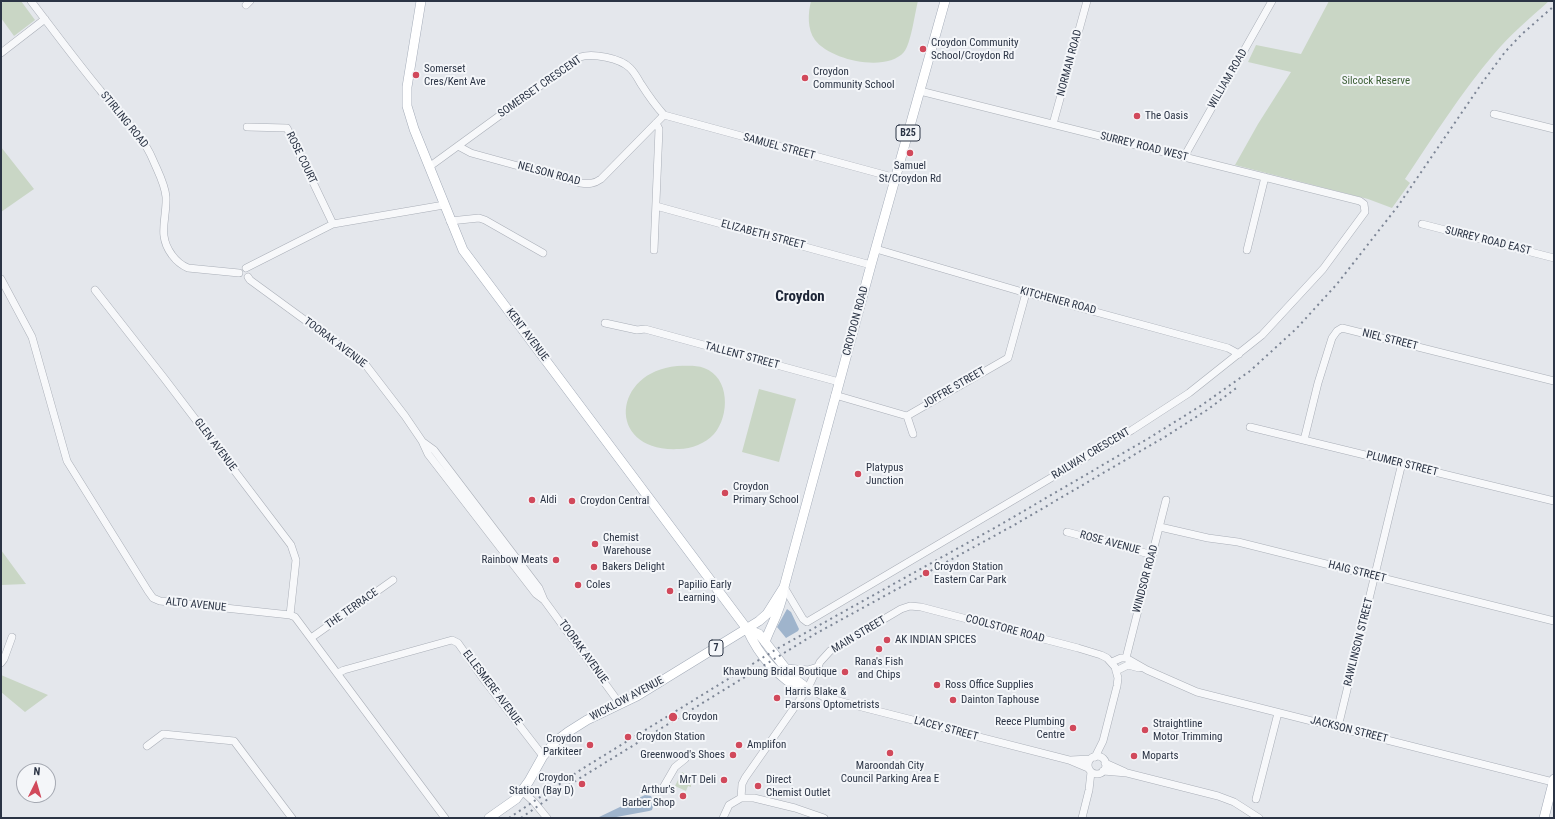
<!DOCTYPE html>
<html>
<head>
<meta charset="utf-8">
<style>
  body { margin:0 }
  #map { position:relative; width:1555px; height:819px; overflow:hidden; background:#e4e7ec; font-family:"Roboto Condensed",sans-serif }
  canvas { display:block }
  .frame { position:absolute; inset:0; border:2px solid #2b3445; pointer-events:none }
  .north { position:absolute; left:16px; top:763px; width:40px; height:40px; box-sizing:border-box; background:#f4f6f9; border:1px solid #a4a8b1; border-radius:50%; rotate:5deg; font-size:11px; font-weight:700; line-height:16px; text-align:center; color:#2b3445 }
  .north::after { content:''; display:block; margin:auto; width:14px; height:18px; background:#d1495b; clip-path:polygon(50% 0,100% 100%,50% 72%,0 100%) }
</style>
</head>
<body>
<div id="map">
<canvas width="1555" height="819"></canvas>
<div class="frame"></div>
<div class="north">N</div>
</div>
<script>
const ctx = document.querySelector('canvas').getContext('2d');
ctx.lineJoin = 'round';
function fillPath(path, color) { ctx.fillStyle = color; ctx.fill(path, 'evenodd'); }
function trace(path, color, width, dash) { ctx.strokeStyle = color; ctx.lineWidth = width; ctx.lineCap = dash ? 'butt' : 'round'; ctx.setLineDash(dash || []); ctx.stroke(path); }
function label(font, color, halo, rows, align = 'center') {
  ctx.font = font + ' "Roboto Condensed",sans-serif'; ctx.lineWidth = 4; ctx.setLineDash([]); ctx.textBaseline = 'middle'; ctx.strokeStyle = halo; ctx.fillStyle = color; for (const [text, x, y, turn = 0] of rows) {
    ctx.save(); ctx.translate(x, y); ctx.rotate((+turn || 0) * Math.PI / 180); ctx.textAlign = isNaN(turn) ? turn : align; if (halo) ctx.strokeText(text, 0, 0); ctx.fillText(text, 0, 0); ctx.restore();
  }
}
fillPath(new Path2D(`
  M6 1H21L35 20 14 36 1 18V3Z
  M811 1H918C915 12 911 44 904 52 886 73 830 60 815 40 807 29 808 13 811 1Z
  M1329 1H1549C1530 18 1510 35 1494 54 1461 93 1433 137 1405 179L1410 183 1392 208 1368 199 1235 165 1258 124 1291 72 1248 62 1256 45 1301 54Z
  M1 147 34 189 1 212Z
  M677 366C686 366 696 365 704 368 730 377 730 416 714 434 706 443 691 449 679 449 606 453 611 372 677 366Z
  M759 389 796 399 779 462 742 452Z
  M1 550 26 584 1 585Z
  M1 675 48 695 25 712 1 692Z
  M682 772 694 780 693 782 691 781V787L688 786 686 791 675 786Z`), '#c9d6c5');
fillPath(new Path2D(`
  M787 609 791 612 799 629 798 631 786 638 777 627Z
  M645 795 651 796 654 803 652 810 649 811 611 818H597Z`), '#9fb4cc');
const minor = new Path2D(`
  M31 1C54 31 76 61 100 90 117 113 142 133 153 160 158 172 165 184 166 197 167 219 157 235 172 255 177 262 181 265 188 268L239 273
  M246 5 250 1
  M1 53 45 19
  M1494 114 1554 129
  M664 115 896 178
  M1053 124 1087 1
  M247 127 287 128 333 224
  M458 146 471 153 580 183C589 184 594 184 601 179L664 115
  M1184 157 1272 1
  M429 167 580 57C593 53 620 58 630 68 635 73 638 79 641 84 648 95 655 105 664 115
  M656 206 871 265
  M450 221 479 218 485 220 543 253
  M1422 224 1554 258
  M876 249 1026 293 1228 348 1239 354
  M654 250 659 129 656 123
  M1247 250 1265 177
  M246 268 333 224 444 205
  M248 277 250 280 365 364 405 416 422 441 428 454 536 594 544 600
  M1 279 32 337 67 461 148 591 153 598 160 601 290 615 295 617 445 818
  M95 290 164 378 291 545 296 560 290 615
  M605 323 637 330 645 329 839 382
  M835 395 907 416 1008 358 1026 293
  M907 416 913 434
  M1250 427 1554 501
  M1304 440 1318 383 1332 338 1337 331 1342 328 1554 381
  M423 442 434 450 539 588 544 600 620 704
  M1160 527 1208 538 1238 542 1554 621
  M1067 532 1153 555
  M784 587 803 619 807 622 1132 430 1189 393 1262 335 1323 269 1365 212 1364 204 1360 201 920 91
  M311 638 393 580
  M1126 658 1166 500
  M1112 662 1121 658H1126L1147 670 1197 692 1553 782
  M1 663 4 659 12 637
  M1116 671 1128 665 1139 668
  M338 673 344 670 452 640 458 643 482 677 543 756
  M808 688 824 697 846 703 1069 760 1088 768
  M1338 727 1402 463
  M147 746 163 734 234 741 292 818
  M1088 765a9 9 0 1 1 18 0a9 9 0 1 1-18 0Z
  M1071 760 1090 759
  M1105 763 1125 772
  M1103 771 1127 773 1218 796 1234 802 1259 818
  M664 786 675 767 685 759
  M522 791 534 802 547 818
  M741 798H754L795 808 824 818
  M1256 799 1278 713
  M723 818 729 805 741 798 742 784 745 778 808 688 820 662 830 651 901 609 910 606 921 607 1078 648 1101 655 1107 658 1115 667 1118 678 1117 686 1103 741 1095 757
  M1082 818 1089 790 1091 772`);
const major = new Path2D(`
  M421 1 407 87V106L414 129 463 250 747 629C759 656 779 678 805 692
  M747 629 759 634 786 669 796 680 803 685
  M765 642C771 625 780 612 783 593
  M786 669 808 671 818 668
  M489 818 516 799 529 781 543 756 556 741 568 732 587 720 637 696 759 621 767 614 784 587 871 265 945 1
  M1544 818 1554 779`);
trace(minor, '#a9aeb7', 8);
trace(major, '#a3abb8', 10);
trace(minor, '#f7f8fa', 7);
trace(major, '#fff', 9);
trace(new Path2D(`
  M559 791 815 634 1016 524 1168 435 1207 410 1239 386
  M509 818 582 769 780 647 998 526 1149 438 1202 405 1250 371 1297 328 1337 284 1398 206 1482 83 1505 52 1522 34 1554 6
  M521 818 548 799`), '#7d8696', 2, [2, 4]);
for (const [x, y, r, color] of [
  [923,49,4,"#d1495b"],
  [416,75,4,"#d1495b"],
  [805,78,4,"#d1495b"],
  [1137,116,4,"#d1495b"],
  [910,153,4,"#d1495b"],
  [858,474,4,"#d1495b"],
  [725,493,4,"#d1495b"],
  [532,500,4,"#d1495b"],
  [572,501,4,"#d1495b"],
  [595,544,4,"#d1495b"],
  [556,560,4,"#d1495b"],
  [594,567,4,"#d1495b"],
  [926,573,4,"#d1495b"],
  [578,585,4,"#d1495b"],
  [670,591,4,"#d1495b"],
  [887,640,4,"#d1495b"],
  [879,649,4,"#d1495b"],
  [845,672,4,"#d1495b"],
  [937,685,4,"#d1495b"],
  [777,698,4,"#d1495b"],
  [953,700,4,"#d1495b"],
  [673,717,5,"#d1495b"],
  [1073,728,4,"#d1495b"],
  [1145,730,4,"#d1495b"],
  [628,737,4,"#d1495b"],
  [590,745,4,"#d1495b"],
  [739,745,4,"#d1495b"],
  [890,753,4,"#d1495b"],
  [733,755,4,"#d1495b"],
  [1134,756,4,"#d1495b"],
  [724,780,4,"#d1495b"],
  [582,784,4,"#d1495b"],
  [758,786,4,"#d1495b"],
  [683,796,4,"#d1495b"]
]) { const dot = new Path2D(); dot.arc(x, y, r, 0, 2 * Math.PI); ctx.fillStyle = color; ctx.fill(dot); trace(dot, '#f4f6f9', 1.5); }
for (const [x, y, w] of [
  [908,133,24],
  [716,648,14]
]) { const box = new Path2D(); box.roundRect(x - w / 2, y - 8, w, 16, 3); ctx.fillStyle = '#f4f6f9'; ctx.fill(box); trace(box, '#2b3445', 1); }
label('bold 10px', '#2b3445', null, [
  ["B25",908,133],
  ["7",716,648]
]);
label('11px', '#2b3445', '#f4f6f9', [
  ["Croydon Community",931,43],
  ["School/Croydon Rd",931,56],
  ["Somerset",424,69],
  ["Cres/Kent Ave",424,82],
  ["Croydon",813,72],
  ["Community School",813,85],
  ["The Oasis",1145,116],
  ["Samuel",910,166,"center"],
  ["St/Croydon Rd",910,179,"center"],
  ["Platypus",866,468],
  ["Junction",866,481],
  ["Croydon",733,487],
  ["Primary School",733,500],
  ["Aldi",540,500],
  ["Croydon Central",580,501],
  ["Chemist",603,538],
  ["Warehouse",603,551],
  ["Rainbow Meats",548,560,"right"],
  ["Bakers Delight",602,567],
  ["Croydon Station",934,567],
  ["Eastern Car Park",934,580],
  ["Coles",586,585],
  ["Papilio Early",678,585],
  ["Learning",678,598],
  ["AK INDIAN SPICES",895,640],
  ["Rana's Fish",879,662,"center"],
  ["and Chips",879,675,"center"],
  ["Khawbung Bridal Boutique",837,672,"right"],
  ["Ross Office Supplies",945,685],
  ["Harris Blake &",785,692],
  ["Parsons Optometrists",785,705],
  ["Dainton Taphouse",961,700],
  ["Croydon",682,717],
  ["Reece Plumbing",1065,722,"right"],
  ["Centre",1065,735,"right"],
  ["Straightline",1153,724],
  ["Motor Trimming",1153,737],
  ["Croydon Station",636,737],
  ["Croydon",582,739,"right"],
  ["Parkiteer",582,752,"right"],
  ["Amplifon",747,745],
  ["Greenwood's Shoes",725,755,"right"],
  ["Moparts",1142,756],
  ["Maroondah City",890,766,"center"],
  ["Council Parking Area E",890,779,"center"],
  ["Croydon",574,778,"right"],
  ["Station (Bay D)",574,791,"right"],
  ["MrT Deli",716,780,"right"],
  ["Direct",766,780],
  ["Chemist Outlet",766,793],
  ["Arthur's",675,790,"right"],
  ["Barber Shop",675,803,"right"]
], 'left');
label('11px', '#2b3445', '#f4f6f9', [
  ["NORMAN ROAD",1070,63,-75],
  ["WILLIAM ROAD",1228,79,-60],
  ["SOMERSET CRESCENT",540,87,-35],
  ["STIRLING ROAD",124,120,51],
  ["SAMUEL STREET",779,147,15],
  ["SURREY ROAD WEST",1144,147,14],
  ["ROSE COURT",301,158,64],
  ["NELSON ROAD",549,174,15],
  ["ELIZABETH STREET",763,235,15],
  ["SURREY ROAD EAST",1488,241,14],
  ["KITCHENER ROAD",1058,301,15],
  ["CROYDON ROAD",856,321,-75],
  ["KENT AVENUE",527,335,53],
  ["NIEL STREET",1390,340,14],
  ["TOORAK AVENUE",335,343,37],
  ["TALLENT STREET",742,356,15],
  ["JOFFRE STREET",954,388,-30],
  ["GLEN AVENUE",215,445,53],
  ["RAILWAY CRESCENT",1091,454,-31],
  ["PLUMER STREET",1402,464,14],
  ["ROSE AVENUE",1110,543,15],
  ["HAIG STREET",1357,572,14],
  ["WINDSOR ROAD",1146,579,-75],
  ["ALTO AVENUE",196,605,6],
  ["THE TERRACE",352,609,-35],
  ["COOLSTORE ROAD",1005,629,15],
  ["MAIN STREET",859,635,-31],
  ["RAWLINSON STREET",1359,642,-76],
  ["TOORAK AVENUE",583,652,54],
  ["ELLESMERE AVENUE",492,688,53],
  ["WICKLOW AVENUE",627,699,-28],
  ["LACEY STREET",946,729,15],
  ["JACKSON STREET",1349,730,14]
]);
label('11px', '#3f6138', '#f4f6f9', [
  ["Silcock Reserve",1376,81]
]);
label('bold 15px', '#1d2536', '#f4f6f9', [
  ["Croydon",800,297]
]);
</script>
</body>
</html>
